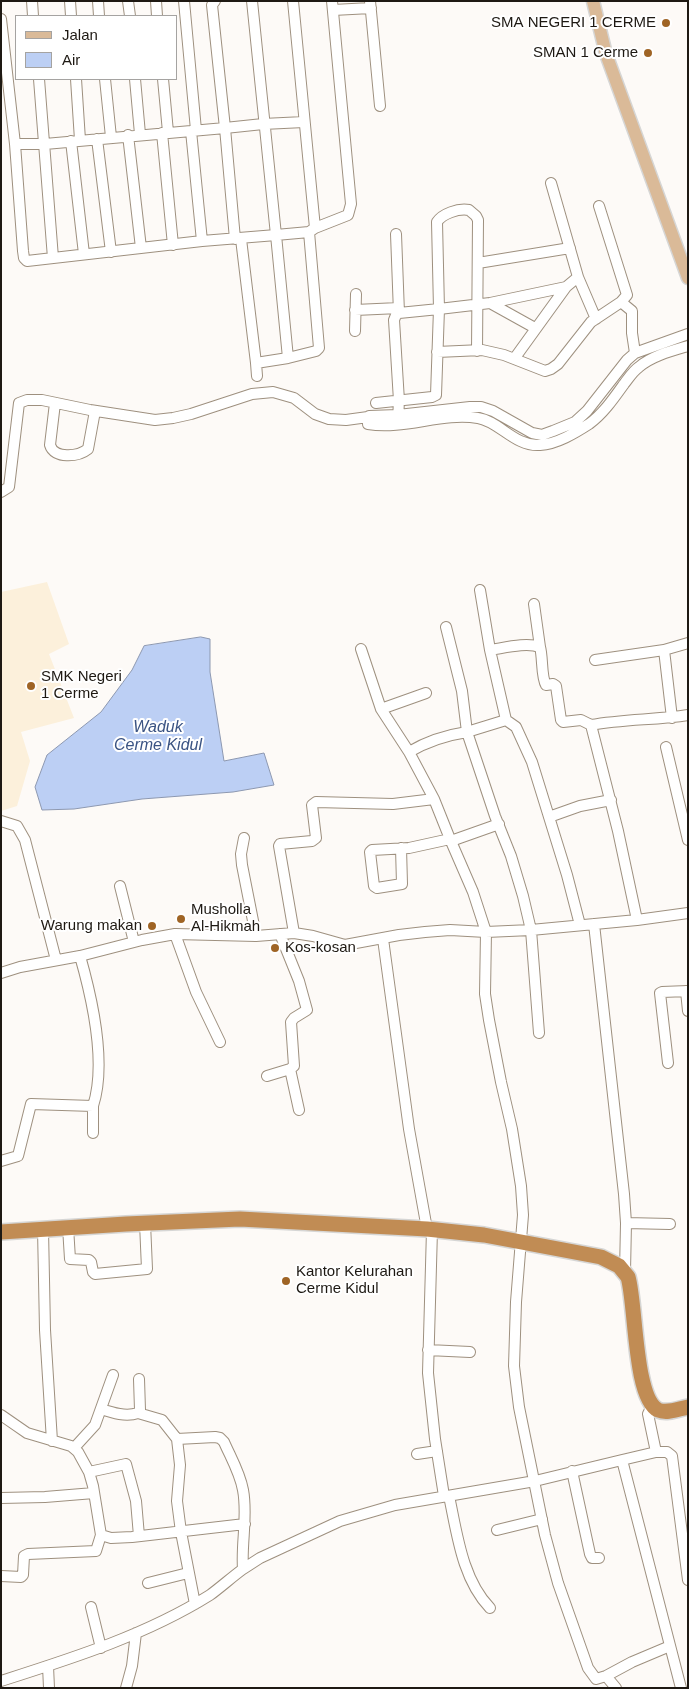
<!DOCTYPE html>
<html>
<head>
<meta charset="utf-8">
<style>
  body { margin:0 }
  #map { position:relative; width:689px; height:1689px; overflow:hidden; background:#fdfaf7; font-family:Helvetica,sans-serif }
  canvas { display:block }
  .frame { position:absolute; inset:0; border:2px solid #1e1913; pointer-events:none }
  .legend { position:absolute; left:15px; top:15px; width:162px; height:65px; box-sizing:border-box; background:#fff; border:1px solid #a5a3a1; margin:0; padding:6px 9px; list-style:none; font-size:15px; color:#1e1913 }
  .legend li { display:flex; align-items:center; gap:10px; height:25px }
  .legend b { width:25px; border:1px solid #a5a3a1 }
</style>
</head>
<body>
<div id="map">
<canvas width="689" height="1689"></canvas>
<div class="frame"></div>
<ul class="legend">
<li><b style="height:6px;background:#daba98"></b>Jalan</li>
<li><b style="height:14px;background:#bccff4"></b>Air</li>
</ul>
</div>
<script>
const ctx = document.querySelector('canvas').getContext('2d');
ctx.lineJoin = 'round';
function fillPath(path, color) { ctx.fillStyle = color; ctx.fill(path, 'evenodd'); }
function trace(path, color, width, dash) { ctx.strokeStyle = color; ctx.lineWidth = width; ctx.lineCap = dash ? 'butt' : 'round'; ctx.setLineDash(dash || []); ctx.stroke(path); }
function label(font, color, halo, rows, align = 'center') {
  ctx.font = font + ' Helvetica,sans-serif'; ctx.lineWidth = 4; ctx.setLineDash([]); ctx.textBaseline = 'middle'; ctx.strokeStyle = halo; ctx.fillStyle = color; for (const [text, x, y, turn = 0] of rows) {
    ctx.save(); ctx.translate(x, y); ctx.rotate((+turn || 0) * Math.PI / 180); ctx.textAlign = isNaN(turn) ? turn : align; if (halo) ctx.strokeText(text, 0, 0); ctx.fillText(text, 0, 0); ctx.restore();
  }
}
fillPath(new Path2D(`
  M47 582 69 644 49 654 74 718 21 732 30 761 17 806 1 811V592Z`), '#fcf0db');
const water = new Path2D(`
  M201 637 210 639V672L224 761 264 753 274 785 233 792 142 799 74 809 42 810 35 787 47 755 101 712 132 670 144 646Z`);
fillPath(water, '#bccff4');
trace(water, '#8d98b0', 1);
const minor = new Path2D(`
  M32 1 33 16
  M70 1 71 16
  M98 1 99 16
  M128 1 130 16
  M156 1 157 16
  M184 1 196 130
  M252 1 276 235 309 232 315 228 293 1
  M370 1 380 106
  M333 10 371 8
  M1 19 15 144 23 251 24 258 27 261 202 241 276 235 288 358 316 351 319 348 309 232
  M39 79 53 258
  M76 79 80 140
  M105 79 111 137
  M135 79 140 134
  M163 79 168 132
  M191 131 202 241
  M162 133 173 245
  M128 135 141 248
  M97 139 111 252
  M71 141 84 254
  M15 144H45L225 128 212 5 215 1
  M551 183 578 277
  M599 206 627 295 621 302
  M315 228 348 215 351 204 332 1
  M396 234 399 313
  M235 239 225 128 263 124 304 122
  M241 239 256 363 288 358
  M478 263 570 248
  M490 303 535 328
  M355 310 399 308
  M355 331 356 294
  M688 334 635 353 627 360 587 411 575 422 553 431 542 435 532 433 493 411 481 407H470L398 415 369 416 368 417V424C405 430 442 412 478 418 499 421 515 447 540 445 557 444 575 433 589 424 603 414 614 398 624 384 628 379 633 371 639 367 652 356 671 351 688 346
  M477 351 478 220 476 216 469 210C458 208 442 214 437 222L439 309 490 303 566 287 578 277 596 319
  M437 352 482 350 504 355 545 371 551 369 558 364 591 322 621 302 632 311V333L635 353
  M514 359 566 287
  M256 363 257 376
  M55 403 50 445C54 459 78 457 88 449L95 411
  M376 403 432 397 436 395 439 309 399 313 396 315 394 320 399 401 398 419
  M1 492 9 487 19 403 27 400H42L90 410 155 420 173 418 191 414 252 394 273 392 294 398 315 414 329 419 346 420 368 417
  M480 590 490 650
  M534 604 540 647
  M446 627 462 691 467 732 506 720
  M664 650 688 643
  M595 660 664 650 672 718
  M381 709 426 693
  M591 725C624 719 656 720 688 715
  M666 747 688 840
  M409 752C426 742 447 735 467 732L495 816 511 856 523 896 531 930 539 1033
  M549 817 580 806 611 800
  M1 821 17 826 25 840 56 960
  M244 838 241 854 242 865 256 936
  M450 839 473 892 486 932 485 994 489 1020 501 1082 512 1129 521 1186 523 1215 516 1302 514 1366 519 1407 545 1535 558 1583 588 1668 596 1679 606 1676 632 1662 670 1646
  M451 841 499 824
  M401 848 402 884 377 888 374 886 370 852 372 850 409 848 450 839 434 799
  M120 886 134 942
  M594 924 624 1194 626 1223 625 1272
  M580 925 567 875 532 762 516 727 506 720 490 650C504 648 526 642 540 647 543 657 541 677 546 685L553 684 556 686 561 720 563 722 581 720 591 725 618 831 637 920
  M294 933 279 846 280 844 312 841 316 838 312 805 316 802 393 804 434 799 409 752 381 709 361 649
  M175 934 196 992 220 1042
  M383 939 409 1129 427 1229
  M1 973 20 967 80 956 142 940 175 934 256 936 294 933 313 936 345 945 399 935 425 932 450 930 486 932 531 930 637 920 688 913
  M686 991 688 1011
  M668 1063 660 993 662 992 688 991
  M290 1069 299 1110
  M267 1076 290 1069 294 1066 291 1022 294 1018 307 1010 299 981 280 934
  M93 1133V1106
  M1 1161 18 1156 31 1104 93 1106C107 1063 92 998 80 956
  M626 1223 670 1224
  M68 1227 70 1259 89 1260 91 1262 93 1272 95 1274 147 1269 145 1223
  M43 1229 45 1330 52 1441
  M432 1230 428 1373 435 1439 444 1496
  M428 1350 470 1352
  M101 1409C113 1413 126 1417 138 1413L140 1410 139 1379
  M138 1413 162 1420 177 1439 180 1465 177 1501 181 1532 195 1604
  M1 1415 27 1433 71 1446 78 1452 89 1472 93 1486 101 1535 111 1538 132 1537 245 1524
  M74 1448 95 1425 113 1375
  M656 1452H667L672 1456 688 1580
  M417 1454 437 1451
  M622 1460 656 1452 648 1414 652 1406
  M572 1471 590 1554 592 1558H599
  M89 1472 126 1464 136 1501 139 1536
  M449 1496C457 1533 462 1579 490 1608
  M1 1498 45 1497 94 1493
  M497 1530 542 1519
  M243 1569 260 1558 340 1521 395 1505 535 1481 622 1460 681 1688
  M1 1576 21 1577 23 1575 24 1556 28 1554 96 1551 101 1535
  M148 1583 188 1573
  M91 1607 101 1648
  M48 1666 49 1688
  M606 1676 616 1688
  M1 1681C73 1658 146 1635 210 1595 221 1587 232 1577 243 1569 241 1543 248 1516 243 1490 240 1473 231 1458 224 1442L220 1438 215 1437 177 1439
  M126 1688 132 1666 136 1633`);
const major = new Path2D(`
  M593 1 606 54 688 278`);
const highway = new Path2D(`
  M1 1232 126 1224 240 1219 427 1229 484 1235 601 1257 619 1266 628 1277C636 1303 634 1398 658 1410 667 1414 678 1409 688 1407`);
trace(minor, '#9e907f', 12);
trace(major, '#d6d6d5', 15);
trace(highway, '#d6d6d5', 18);
trace(minor, '#fff', 10);
trace(major, '#daba98', 12);
trace(highway, '#c18c54', 15);
for (const [x, y, r, color] of [
  [666,23,5,"#9f6425"],
  [648,53,5,"#9f6425"],
  [31,686,5,"#9f6425"],
  [181,919,5,"#9f6425"],
  [152,926,5,"#9f6425"],
  [275,948,5,"#9f6425"],
  [286,1281,5,"#9f6425"]
]) { const dot = new Path2D(); dot.arc(x, y, r, 0, 2 * Math.PI); ctx.fillStyle = color; ctx.fill(dot); trace(dot, '#fff', 2); }
label('15px', '#1e1913', '#fff', [
  ["SMA NEGERI 1 CERME",656,23,"right"],
  ["SMAN 1 Cerme",638,53,"right"],
  ["SMK Negeri",41,677],
  ["1 Cerme",41,694],
  ["Musholla",191,910],
  ["Al-Hikmah",191,927],
  ["Warung makan",142,926,"right"],
  ["Kos-kosan",285,948],
  ["Kantor Kelurahan",296,1272],
  ["Cerme Kidul",296,1289]
], 'left');
label('italic 16px', '#3a5383', '#fff', [
  ["Waduk",158,728],
  ["Cerme Kidul",158,746]
]);
</script>
</body>
</html>
